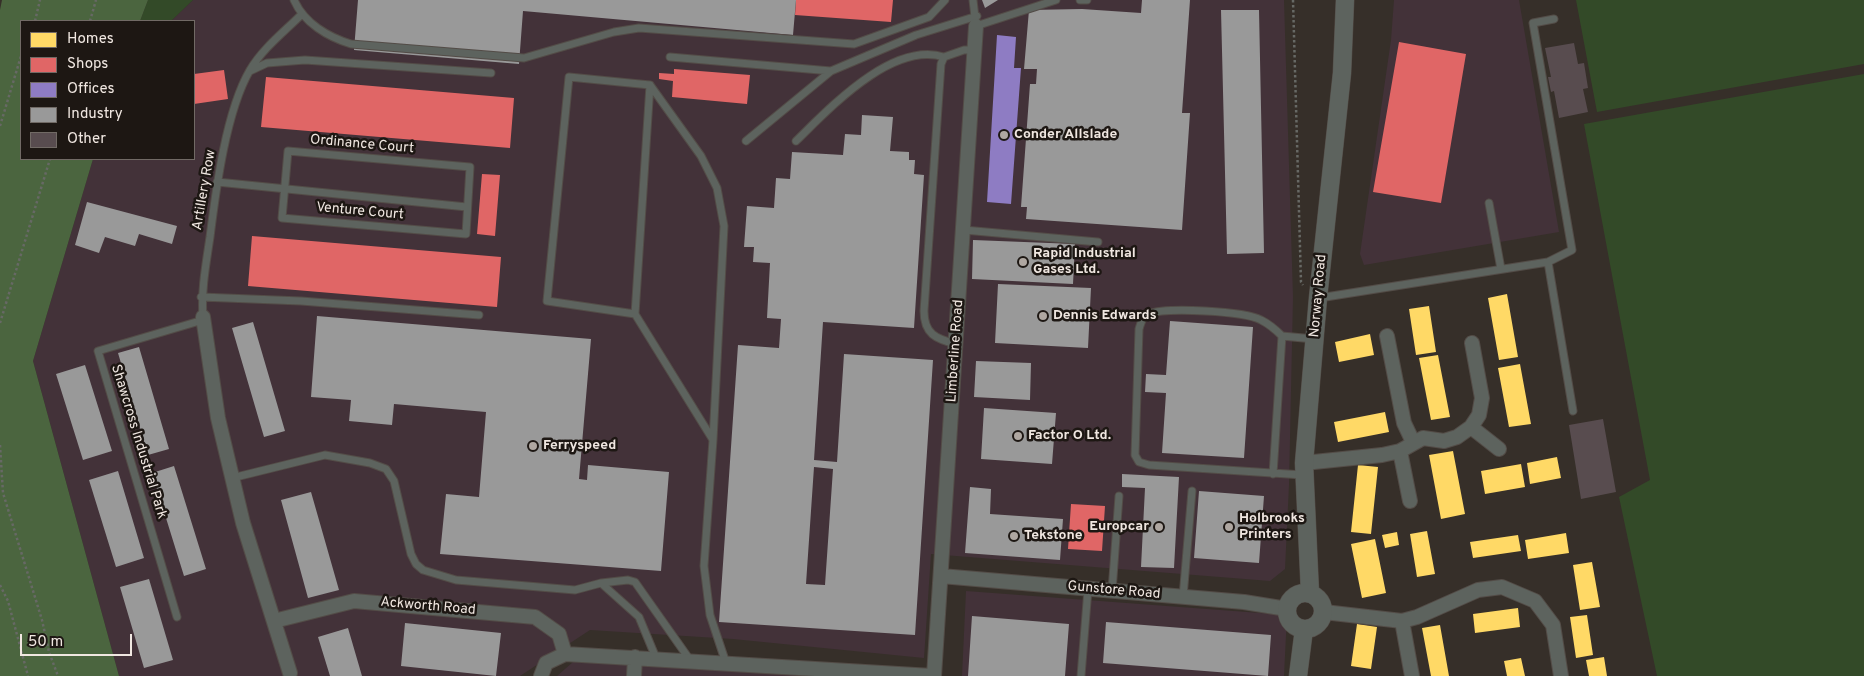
<!DOCTYPE html>
<html>
<head>
<meta charset="utf-8">
<style>
  body { margin:0 }
  #map { position:relative; width:1864px; height:676px; overflow:hidden; background:#362f29; font-family:Overpass,sans-serif }
  canvas { display:block }
  .legend { position:absolute; left:20px; top:20px; width:175px; height:140px; box-sizing:border-box; background:#1d1713; border:1px solid #716a65; margin:0; padding:6px 9px; list-style:none; font-size:15px; color:#f0e7e1 }
  .legend li { display:flex; align-items:center; gap:10px; height:25px }
  .legend b { width:25px; border:1px solid #716a65 }
  .scale { position:absolute; left:20px; top:634px; width:112px; height:22px; box-sizing:border-box; border:2px solid #f0e7e1; border-top:0; padding-left:6px; font-size:15px; line-height:18px; white-space:nowrap; color:#f0e7e1; -webkit-text-stroke:4px #1d1713; paint-order:stroke }
</style>
</head>
<body>
<div id="map">
<canvas width="1864" height="676"></canvas>
<ul class="legend">
<li><b style="height:14px;background:#ffd966"></b>Homes</li>
<li><b style="height:14px;background:#e06666"></b>Shops</li>
<li><b style="height:14px;background:#8e7cc3"></b>Offices</li>
<li><b style="height:14px;background:#999"></b>Industry</li>
<li><b style="height:14px;background:#584c4f"></b>Other</li>
</ul>
<div class="scale">50 m</div>
</div>
<script>
const ctx = document.querySelector('canvas').getContext('2d');
ctx.lineJoin = 'round';
function fillPath(path, color) { ctx.fillStyle = color; ctx.fill(path, 'evenodd'); }
function trace(path, color, width, dash) { ctx.strokeStyle = color; ctx.lineWidth = width; ctx.lineCap = dash ? 'butt' : 'round'; ctx.setLineDash(dash || []); ctx.stroke(path); }
function label(font, color, halo, rows, align = 'center') {
  ctx.font = font + ' Overpass,sans-serif'; ctx.lineWidth = 5; ctx.setLineDash([]); ctx.textBaseline = 'middle'; ctx.strokeStyle = halo; ctx.fillStyle = color; for (const [text, x, y, turn = 0] of rows) {
    ctx.save(); ctx.translate(x, y); ctx.rotate((+turn || 0) * Math.PI / 180); ctx.textAlign = isNaN(turn) ? turn : align; if (halo) ctx.strokeText(text, 0, 0); ctx.fillText(text, 0, 0); ctx.restore();
  }
}
fillPath(new Path2D(`
  M193 0H1284L1293 297 1289 485 1285 569 1270 581 931 554 924 658 733 639 590 630 520 676H119L33 361 93 159H194V21H171Z
  M1394 0H1519L1559 232 1364 265 1360 254 1391 40Z
  M966 591 1287 615 1284 676H962Z
  M573 662 728 667 852 676H557Z`), '#433239');
fillPath(new Path2D(`
  M148 0H193L171 21H140Z
  M1576 0H1864V64L1597 112Z
  M1864 74V676H1657L1619 497 1650 480 1584 124Z`), '#334a28');
fillPath(new Path2D(`
  M2 0H148L140 21H21V159H93L33 361 119 676H0V10Z`), '#4b653f');
fillPath(new Path2D(`
  M1507 294 1518 357 1499 360 1488 298Z
  M1429 306 1436 352 1416 355 1409 309Z
  M1370 334 1374 355 1339 362 1335 342Z
  M1438 355 1450 417 1431 420 1419 358Z
  M1520 364 1531 424 1509 427 1498 368Z
  M1385 412 1389 432 1338 442 1334 422Z
  M1453 451 1465 514 1441 519 1429 455Z
  M1557 457 1561 478 1530 484 1527 463Z
  M1521 464 1525 487 1485 494 1481 471Z
  M1358 465 1378 467 1371 534 1351 532Z
  M1427 531 1435 574 1417 577 1410 534Z
  M1397 532 1399 545 1385 548 1382 535Z
  M1566 533 1569 553 1528 559 1525 540Z
  M1518 535 1521 551 1473 558 1470 542Z
  M1375 539 1386 593 1362 598 1351 544Z
  M1592 562 1600 607 1580 610 1573 565Z
  M1518 608 1520 627 1475 633 1473 614Z
  M1587 615 1593 655 1576 658 1570 617Z
  M1357 624 1377 627 1371 669 1351 666Z
  M1440 625 1449 676H1431L1422 628Z
  M1604 657 1607 676H1589L1586 660Z
  M1521 658 1525 676H1507L1504 661Z`), '#ffd966');
fillPath(new Path2D(`
  M796 0H893L891 22 795 15Z
  M1399 42 1466 54 1441 203 1373 192Z
  M674 69 750 75 747 104 672 97 673 81 659 79V73L674 74Z
  M224 70 228 99 194 104V74Z
  M266 77 514 98 510 148 261 127Z
  M482 174 500 175 495 236 477 234Z
  M252 236 501 257 497 307 248 286Z
  M1071 504 1105 506 1102 551 1068 549Z`), '#e06666');
fillPath(new Path2D(`
  M997 35 1016 37 1014 68H1021L1011 204 987 202Z`), '#8e7cc3');
fillPath(new Path2D(`
  M358 0H796L793 35 523 11 519 64 354 50Z
  M982 0H998L985 8Z
  M1142 0H1190L1182 113H1190L1182 230 1026 219 1027 207H1021L1030 84H1036L1037 69H1024L1029 10 1082 9 1141 13Z
  M1221 10H1259L1264 253 1227 254Z
  M862 115 893 117 890 151 909 152V160H915L914 174 924 175 914 328 823 322 814 460 837 462 844 354 933 360 915 635 719 622 738 345 779 348 781 319 767 318 770 263 753 262 754 247H744L747 206 774 208 776 178 790 179 792 152 843 155 845 134 861 135ZM814 467 833 469 825 585 806 584Z
  M87 202 177 226 172 244 139 234 135 246 105 237 99 253 75 245Z
  M973 240 1075 244 1073 284 972 279Z
  M998 284 1091 288 1088 348 995 343Z
  M317 316 591 339 579 479 587 480 588 465 669 472 661 571 440 554 446 494 479 497 486 412 394 404 392 425 349 421 351 400 311 397Z
  M1170 321 1253 327 1244 458 1162 453 1166 393 1145 392 1146 374 1166 375Z
  M253 322 285 431 264 437 232 328Z
  M139 347 169 449 148 455 118 353Z
  M976 361 1031 363 1030 400 974 397Z
  M85 365 112 451 83 460 56 374Z
  M984 408 1056 413 1052 464 981 459Z
  M174 466 206 569 184 576 152 473Z
  M118 471 144 558 116 567 89 480Z
  M1122 474 1179 477 1174 568 1141 567 1145 488 1122 487Z
  M970 487 991 489 990 514 1063 519 1060 560 965 553Z
  M1199 491 1264 496 1259 563 1194 558Z
  M311 492 339 590 308 598 281 500Z
  M149 579 173 660 144 668 120 587Z
  M972 616 1069 624 1065 676H968Z
  M1106 622 1271 635 1268 676 1103 663Z
  M405 623 501 633 496 676 401 666Z
  M348 628 362 676H330L318 637Z`), '#999');
fillPath(new Path2D(`
  M1574 43 1578 64 1584 63 1588 88 1583 89 1588 112 1559 118 1554 91 1551 92 1548 77H1551L1545 48Z
  M1603 419 1616 492 1581 499 1569 425Z`), '#584c4f');
const service = new Path2D(`
  M294 0C304 23 328 37 351 44L524 58 614 32 639 28 854 44 929 17 945 0
  M973 0 976 26 1056 0
  M1080 0H1087
  M670 57 831 71
  M250 71 267 63 305 60 491 73
  M650 85 701 156 717 188 724 226 713 440
  M746 141 831 71 916 35 977 16
  M796 141C830 108 892 41 944 57
  M288 151 470 167 466 234 282 218Z
  M217 182 467 207
  M1489 203 1501 269
  M964 230 1098 242
  M1548 262 1573 411
  M201 297 301 301 479 315
  M1319 298 1548 262 1572 250 1533 23 1554 19
  M635 314 547 301 569 77 650 85 635 314 713 440 704 566 710 615 726 663
  M203 317C201 290 206 264 210 237 216 189 226 111 250 70 263 48 284 32 302 14
  M1282 336C1276 330 1269 324 1261 320 1244 311 1166 307 1149 314 1142 316 1141 323 1139 329L1135 455 1139 462 1149 465 1303 475
  M956 344C936 339 924 334 924 311L941 64 944 57 964 50H975
  M1273 474 1282 336 1314 339
  M232 478 325 455 370 463 386 469 394 481 411 554 416 564 423 570 456 580 575 590 601 583
  M1112 591 1119 496
  M1183 597 1192 491
  M177 617 98 351 203 320
  M656 658 639 617 601 583 628 580 635 582 690 660
  M1081 676 1088 589`);
const minor = new Path2D(`
  M203 317 218 418 243 523 290 673
  M1387 336 1404 423 1413 442
  M1471 427 1499 449
  M1400 451 1410 501
  M1304 463 1382 455 1400 451 1423 438 1444 441 1457 437 1471 427 1479 415 1482 398 1472 343
  M941 576 1244 602 1287 609
  M1324 612 1402 621 1417 617 1478 590 1502 587 1535 601 1553 625 1561 676
  M274 621 354 601 535 617 559 634 565 654
  M1402 621 1412 676
  M541 676 546 663 565 654 932 676
  M634 676 635 657
  M934 676 976 26`);
const tertiary = new Path2D(`
  M1310 593 1304 463 1318 298 1342 73 1345 0
  M1287 611a18 18 0 1 1 36 0a18 18 0 1 1-36 0Z
  M1298 676 1304 629`);
trace(service, '#534c47', 9);
trace(minor, '#534c47', 16);
trace(tertiary, '#534c47', 19);
trace(new Path2D(`
  M1293 0 1301 282 1303 285
  M35 21 40 0
  M90 21 96 0
  M0 126 21 56
  M0 323 50 159
  M0 445 3 493 42 620 49 652 58 676
  M0 585 8 601 28 676`), '#676965', 2.5, [2.5, 2.5]);
trace(service, '#5d635e', 7);
trace(minor, '#5d635e', 14);
trace(tertiary, '#5d635e', 18);
for (const [x, y, r, color] of [
  [1004,135,5,"#afa7a1"],
  [1023,262,5,"#afa7a1"],
  [1043,316,5,"#afa7a1"],
  [1018,436,5,"#afa7a1"],
  [533,446,5,"#afa7a1"],
  [1159,527,5,"#afa7a1"],
  [1229,527,5,"#afa7a1"],
  [1014,536,5,"#afa7a1"]
]) { const dot = new Path2D(); dot.arc(x, y, r, 0, 2 * Math.PI); ctx.fillStyle = color; ctx.fill(dot); trace(dot, '#1d1713', 2); }
label('bold 14px', '#f0e7e1', '#1d1713', [
  ["Conder Allslade",1014,135],
  ["Rapid Industrial",1033,254],
  ["Gases Ltd.",1033,270],
  ["Dennis Edwards",1053,316],
  ["Factor O Ltd.",1028,436],
  ["Ferryspeed",543,446],
  ["Holbrooks",1239,519],
  ["Printers",1239,535],
  ["Europcar",1149,527,"right"],
  ["Tekstone",1024,536]
], 'left');
label('14px', '#f0e7e1', '#1d1713', [
  ["Ordinance Court",362,145,5],
  ["Artillery Row",205,190,-80],
  ["Venture Court",360,212,5],
  ["Norway Road",1319,296,-85],
  ["Limberline Road",956,351,-86],
  ["Shawcross Industrial Park",138,442,73],
  ["Gunstore Road",1114,591,5],
  ["Ackworth Road",428,607,5]
]);
</script>
</body>
</html>
